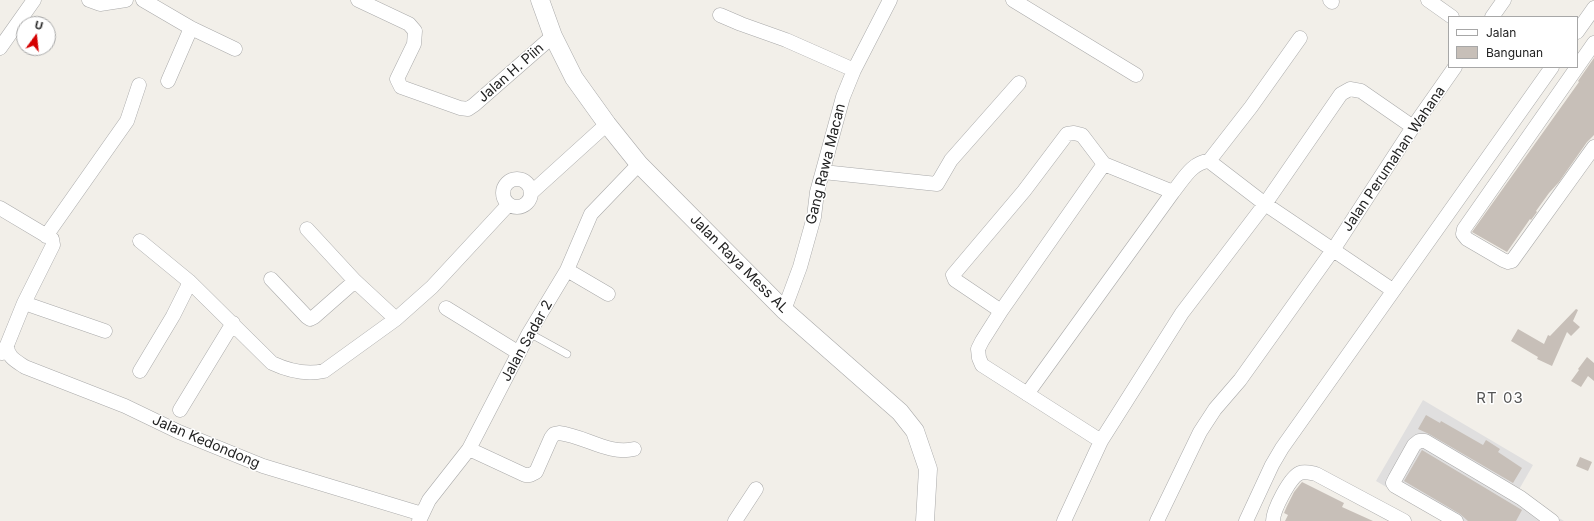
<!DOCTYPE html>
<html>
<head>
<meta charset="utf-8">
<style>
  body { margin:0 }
  #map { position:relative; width:1594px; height:521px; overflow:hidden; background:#f2efe9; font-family:Inter,sans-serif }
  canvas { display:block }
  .legend { position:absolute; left:1448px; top:16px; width:130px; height:52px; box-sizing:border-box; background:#fff; border:1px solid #a7a7a7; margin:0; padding:5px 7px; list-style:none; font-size:12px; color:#222 }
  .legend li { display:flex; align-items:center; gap:8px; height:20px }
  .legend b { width:20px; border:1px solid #a7a7a7 }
  .north { position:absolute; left:16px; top:16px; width:40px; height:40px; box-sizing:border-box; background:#fff; border:1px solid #a7a7a7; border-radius:50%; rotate:15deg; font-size:11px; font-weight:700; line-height:16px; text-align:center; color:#222 }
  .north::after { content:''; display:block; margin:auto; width:14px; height:18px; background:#d40000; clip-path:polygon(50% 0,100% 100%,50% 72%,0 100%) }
</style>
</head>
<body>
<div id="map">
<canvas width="1594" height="521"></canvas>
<ul class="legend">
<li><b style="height:5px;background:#fff"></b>Jalan</li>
<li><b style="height:11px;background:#c7bfb8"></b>Bangunan</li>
</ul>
<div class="north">U</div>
</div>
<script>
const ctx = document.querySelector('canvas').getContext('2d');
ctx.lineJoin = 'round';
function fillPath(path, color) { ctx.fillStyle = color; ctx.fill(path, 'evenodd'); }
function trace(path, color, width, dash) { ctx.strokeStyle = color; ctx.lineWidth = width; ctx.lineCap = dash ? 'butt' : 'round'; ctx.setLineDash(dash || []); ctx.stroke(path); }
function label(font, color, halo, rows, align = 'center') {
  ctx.font = font + ' Inter,sans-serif'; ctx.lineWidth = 3; ctx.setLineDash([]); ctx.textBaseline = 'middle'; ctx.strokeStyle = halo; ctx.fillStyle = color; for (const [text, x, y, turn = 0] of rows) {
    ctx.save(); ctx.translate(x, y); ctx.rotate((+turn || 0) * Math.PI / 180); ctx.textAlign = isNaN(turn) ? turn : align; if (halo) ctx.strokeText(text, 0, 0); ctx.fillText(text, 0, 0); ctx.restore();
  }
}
fillPath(new Path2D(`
  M1423 400 1533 465 1517 493 1564 521H1445L1376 481Z`), '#e0dfdf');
fillPath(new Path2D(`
  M1594 58V135L1587 142 1559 182 1549 193 1536 211 1537 212 1531 220 1530 219 1507 252 1472 232 1579 82 1578 81Z
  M1576 309 1578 310 1573 321 1580 327 1571 336 1567 332 1552 366 1537 359 1538 357 1511 341 1518 329 1544 344 1548 335 1550 336Z
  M1587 357 1594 363V381L1588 376 1581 387 1571 381 1579 370 1578 369Z
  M1426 415 1440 423 1441 421 1483 445 1486 440 1500 449 1498 452 1522 468 1513 483 1429 434 1418 429Z
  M1422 450 1522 510 1516 521H1468L1460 514 1404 481Z
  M1580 457 1592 462 1588 471 1576 466Z
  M1302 482 1344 503 1342 507 1373 521H1285L1288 515 1284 513 1287 506 1294 492Z`), '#c7bfb8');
const service = new Path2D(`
  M529 333 567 354`);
const minor = new Path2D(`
  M89 0 100 4 126 0
  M143 0 191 28 235 49
  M358 0 409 24 415 31 414 44 397 79 401 87 460 108 468 109 474 105 553 36
  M1013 0 1136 75
  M1330 0 1332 2
  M1428 0 1452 17
  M720 15 741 24 786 40 854 70
  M1492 17 1504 0
  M1577 32 1594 8
  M1594 43 1464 229 1463 234 1467 239 1503 260 1508 262 1512 261 1594 147
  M0 48 34 0
  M168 81 191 28
  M1209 161 1265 204 1391 289 1392 292
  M823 172 937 184 951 160 1019 83
  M503 193a14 14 0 1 1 28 0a14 14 0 1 1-28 0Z
  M532 192 607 124
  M0 208 52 239 53 245 24 303 7 345 2 353
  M307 229 355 281 396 319
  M46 236 127 121 139 85
  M140 241 190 282
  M567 270 608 294
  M271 279 307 317 310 319 314 317 355 281
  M24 303 105 331
  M446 308 519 353
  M784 310 800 267 814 217 817 192 843 97 854 70 890 0
  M1001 311 955 280 953 275 1024 191 1067 134 1074 133 1082 135 1104 164 1173 192
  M7 345C7 357 16 361 25 367L125 406 179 432 263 466 422 514
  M140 371 173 316 190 282 272 363C289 371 305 375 324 371L396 319 432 287 508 205
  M1027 394 1173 192C1183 180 1192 162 1209 161L1251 107 1300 38
  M180 410 233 323
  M1101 441 982 365 979 358 978 349 982 341 1001 311 1104 164
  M469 449 525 475H530L536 472 551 438 554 434 559 433C585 436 608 455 634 449
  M419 521 429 500 469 449 529 333 567 270 591 214 639 164
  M735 521 756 489
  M1064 521 1101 441 1182 313 1265 204 1341 94 1350 89 1361 91 1413 127
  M1157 521 1200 432 1215 409 1240 380 1335 247 1413 127 1455 67
  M1246 521 1272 465 1282 448 1552 67
  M1273 521C1273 510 1290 477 1300 473 1305 471 1311 473 1316 474L1404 521
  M1456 521 1395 486 1393 483 1395 479 1414 445 1419 441H1425L1521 498 1552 521`);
const tertiary = new Path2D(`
  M540 0 553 36 574 78 607 124 639 164 784 310 900 412 915 431 928 469 925 521`);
trace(service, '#a9a9a9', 8);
trace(minor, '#a9a9a9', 15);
trace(tertiary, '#a9a9a9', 19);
trace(service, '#fff', 7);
trace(minor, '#fff', 14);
trace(tertiary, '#fff', 18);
label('14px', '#222', '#fff', [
  ["Jalan H. Piin",511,73,-41],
  ["Jalan Perumahan Wahana",1394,159,-56],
  ["Gang Rawa Macan",826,164,-76],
  ["Jalan Raya Mess AL",739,264,45],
  ["Jalan Sadar 2",527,341,-61],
  ["Jalan Kedondong",206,442,23]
]);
ctx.letterSpacing = '1px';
label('15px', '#555', '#fff', [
  ["RT 03",1500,398]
]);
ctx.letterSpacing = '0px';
</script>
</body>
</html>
